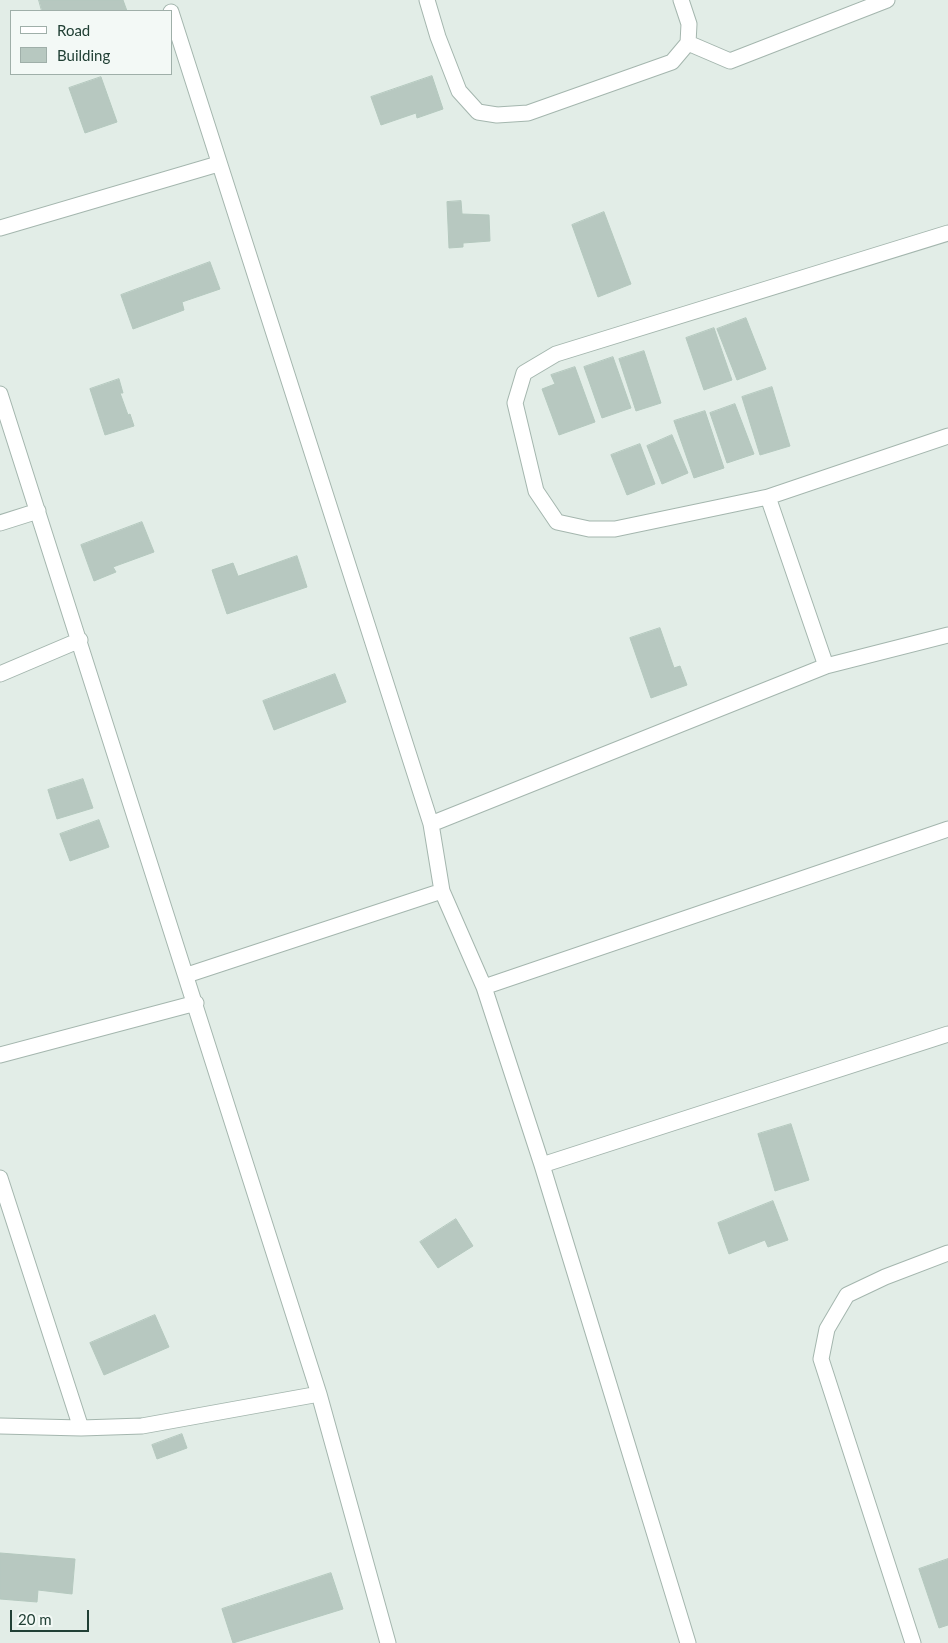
<!DOCTYPE html>
<html>
<head>
<meta charset="utf-8">
<style>
  body { margin:0 }
  #map { position:relative; width:948px; height:1643px; overflow:hidden; background:#e2ede7; font-family:Lato,sans-serif }
  canvas { display:block }
  .legend { position:absolute; left:10px; top:10px; width:162px; height:65px; box-sizing:border-box; background:#f3f9f6; border:1px solid #9fafa9; margin:0; padding:6px 9px; list-style:none; font-size:15px; color:#214035 }
  .legend li { display:flex; align-items:center; gap:10px; height:25px }
  .legend b { width:25px; border:1px solid #9fafa9 }
  .scale { position:absolute; left:10px; top:1610px; width:79px; height:22px; box-sizing:border-box; border:2px solid #214035; border-top:0; padding-left:6px; font-size:15px; line-height:18px; white-space:nowrap; color:#214035; -webkit-text-stroke:4px #f3f9f6; paint-order:stroke }
</style>
</head>
<body>
<div id="map">
<canvas width="948" height="1643"></canvas>
<ul class="legend">
<li><b style="height:6px;background:#fff"></b>Road</li>
<li><b style="height:14px;background:#b7c8c0"></b>Building</li>
</ul>
<div class="scale">20 m</div>
</div>
<script>
const ctx = document.querySelector('canvas').getContext('2d');
ctx.lineJoin = 'round';
function fillPath(path, color) { ctx.fillStyle = color; ctx.fill(path, 'evenodd'); }
function trace(path, color, width, dash) { ctx.strokeStyle = color; ctx.lineWidth = width; ctx.lineCap = dash ? 'butt' : 'round'; ctx.setLineDash(dash || []); ctx.stroke(path); }
const building = new Path2D(`
  M39 0H123L127 11H42Z
  M432 76 443 109 417 118 416 113 381 125 371 97Z
  M101 77 117 122 85 133 69 88Z
  M461 201 462 214 489 215 490 241 463 243V247L449 248 447 202Z
  M604 212 631 284 598 297 572 225Z
  M210 262 220 289 182 302 184 310 133 329 121 295Z
  M746 318 766 369 737 380 717 329Z
  M714 328 732 380 704 390 686 338Z
  M644 351 661 403 636 411 619 359Z
  M613 357 631 408 602 418 584 367Z
  M575 367 595 422 559 435 542 389 555 384 551 375Z
  M119 379 123 393H120L128 415 130 414 134 426 105 435 90 389Z
  M772 387 790 446 760 455 742 397Z
  M735 404 754 454 727 463 710 413Z
  M705 411 724 468 694 478 674 421Z
  M672 435 688 473 662 484 647 446Z
  M640 444 655 484 627 495 611 455Z
  M142 522 154 552 113 567 116 572 94 581 81 545Z
  M297 556 307 587 227 614 212 570 233 563 238 576Z
  M660 628 674 668 680 666 687 685 651 698 630 638Z
  M335 674 346 702 274 730 263 701Z
  M83 779 93 808 57 819 48 790Z
  M99 820 109 847 70 861 60 834Z
  M791 1124 809 1180 775 1191 758 1134Z
  M773 1201 788 1240 768 1247 765 1240 729 1254 718 1223Z
  M456 1219 473 1246 438 1268 420 1242Z
  M155 1315 169 1347 104 1375 90 1343Z
  M182 1434 187 1448 157 1459 152 1445Z
  M0 1553 75 1559 72 1594 38 1590 37 1602 0 1599Z
  M948 1559V1625L939 1628 919 1569Z
  M331 1573 343 1609 233 1643 222 1609Z`);
fillPath(building, '#b7c8c0');
trace(building, '#b4c8be', 1);
const minor = new Path2D(`
  M427 0 438 37 459 91 478 112 497 115 528 113 672 62 688 43 689 24 681 0
  M171 12 431 824 442 891 484 987 542 1165 688 1643
  M688 43 730 61 887 0
  M0 228 218 164
  M948 233 556 354 524 373 515 403 536 491 557 522 589 529H615L768 497 948 436
  M0 394 319 1394 388 1643
  M768 497 826 666
  M0 523 38 511
  M0 674 80 640
  M431 824 826 666 948 635
  M187 975 442 891
  M484 987 948 829
  M0 1055 196 1003
  M542 1165 948 1034
  M0 1178 81 1428 142 1426 319 1394
  M0 1426 81 1428
  M913 1643 821 1359 827 1329 847 1295 885 1277 948 1253`);
trace(minor, '#a4b6ae', 17);
trace(minor, '#fff', 15);
</script>
</body>
</html>
